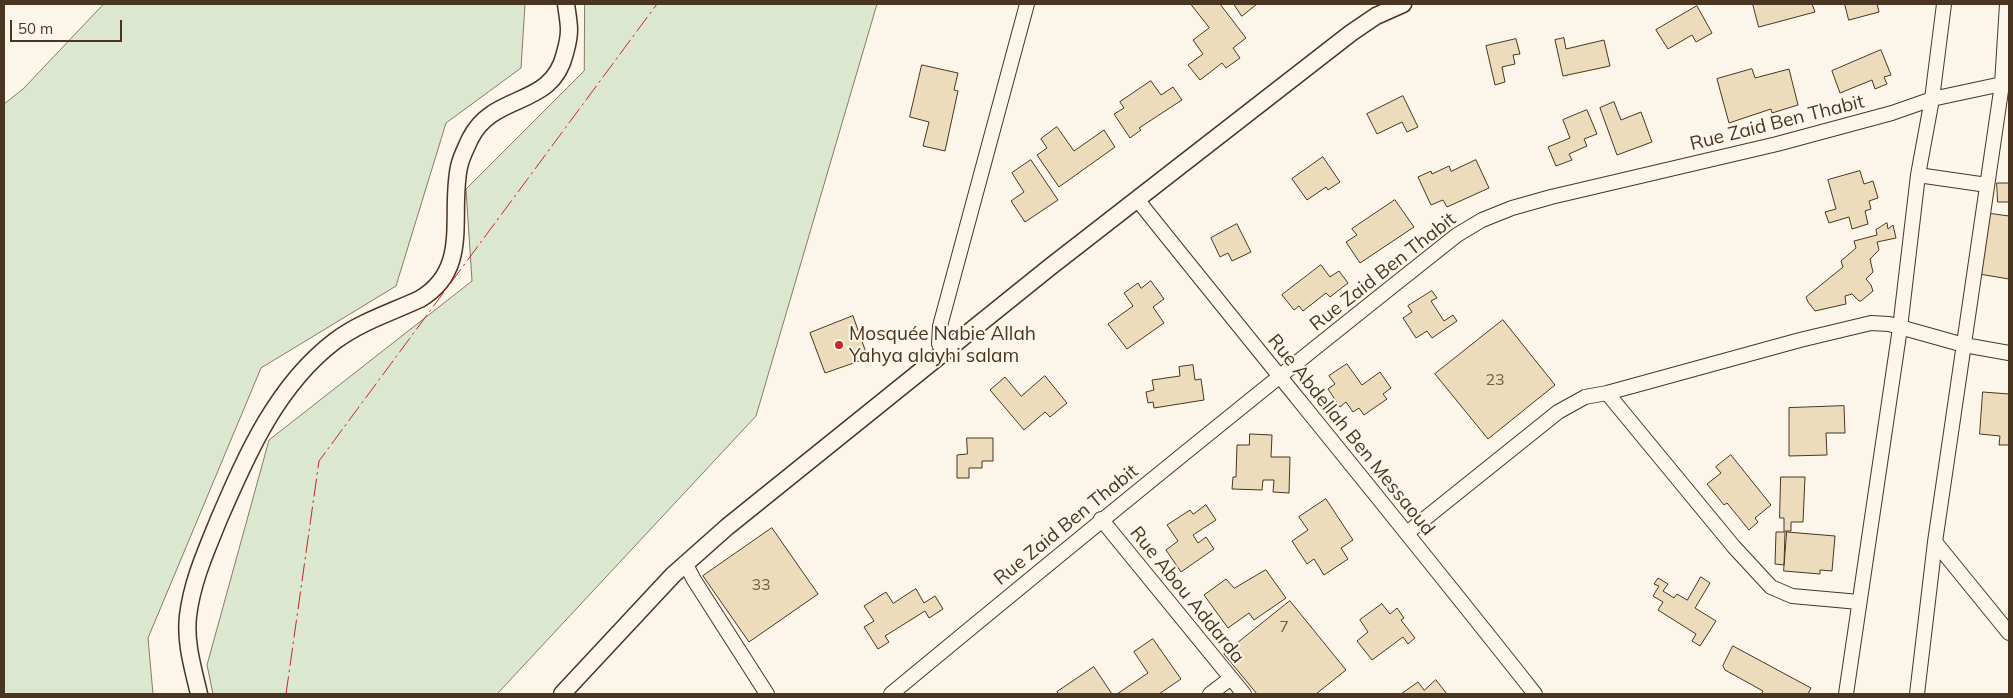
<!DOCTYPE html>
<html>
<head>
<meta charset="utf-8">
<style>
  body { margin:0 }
  #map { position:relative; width:2013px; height:698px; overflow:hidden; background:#fbf6e9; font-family:Mulish,sans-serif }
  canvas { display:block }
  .frame { position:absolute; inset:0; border:5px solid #4a3520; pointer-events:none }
  .scale { position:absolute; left:10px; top:20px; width:112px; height:22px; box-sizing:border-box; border:2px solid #4a3520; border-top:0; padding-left:6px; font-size:15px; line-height:18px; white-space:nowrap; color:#4a3520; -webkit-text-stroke:4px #fbf6e9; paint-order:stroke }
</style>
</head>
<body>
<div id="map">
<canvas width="2013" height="698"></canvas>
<div class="frame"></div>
<div class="scale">50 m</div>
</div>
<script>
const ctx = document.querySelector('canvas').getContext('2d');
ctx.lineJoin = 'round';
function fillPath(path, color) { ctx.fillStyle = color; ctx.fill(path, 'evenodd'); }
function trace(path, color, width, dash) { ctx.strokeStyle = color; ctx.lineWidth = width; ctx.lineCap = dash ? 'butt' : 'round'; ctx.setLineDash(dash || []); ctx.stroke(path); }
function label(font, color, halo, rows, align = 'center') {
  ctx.font = font + ' Mulish,sans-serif'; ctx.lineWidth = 4; ctx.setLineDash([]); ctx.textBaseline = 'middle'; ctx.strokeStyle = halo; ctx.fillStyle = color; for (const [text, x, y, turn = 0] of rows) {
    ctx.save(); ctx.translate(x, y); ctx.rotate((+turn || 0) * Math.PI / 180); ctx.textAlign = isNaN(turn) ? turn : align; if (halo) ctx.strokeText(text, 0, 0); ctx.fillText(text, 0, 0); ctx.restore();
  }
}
const green = new Path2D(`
  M104 4H525L521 68 446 123 396 286 261 368 148 638 153 694H4V104L23 89Z
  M585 4H877L756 416 497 694H213L207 665 269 440 472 281 466 189 584 71Z`);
fillPath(green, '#dce7d0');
trace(green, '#887966', 1);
const building = new Path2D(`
  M1191 4H1220L1246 38 1233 48 1240 58 1226 68 1222 63 1200 80 1188 65 1203 54 1193 40 1209 28Z
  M1234 4H1257L1242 16Z
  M1753 4H1812L1815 12 1759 27Z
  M1845 4H1877L1879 12 1849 20Z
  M1697 6 1712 33 1696 42 1692 35 1668 49 1656 30Z
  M1564 38 1566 49 1604 40 1610 66 1563 76 1555 40Z
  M1516 39 1520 54 1513 55 1515 64 1502 67 1505 82 1495 85 1486 46Z
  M1881 50 1891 75 1884 77 1887 84 1875 89 1872 80 1840 93 1832 71Z
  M922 65 958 73 954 90 958 91 945 151 923 146 929 122 910 117Z
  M1752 69 1755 78 1789 69 1798 105 1772 113 1771 109 1729 123 1717 79Z
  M1151 81 1161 95 1173 87 1182 100 1139 128 1141 130 1130 138 1114 114 1124 108 1120 102Z
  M1403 96 1418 127 1407 132 1402 122 1377 134 1367 114Z
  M1614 102 1621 120 1641 112 1652 142 1617 155 1600 108Z
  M1587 110 1597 134 1584 139 1587 146 1569 154 1572 160 1556 166 1548 147 1570 138 1563 120Z
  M1057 127 1074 151 1104 130 1115 147 1059 187 1037 155 1047 148 1041 139Z
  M1323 157 1340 182 1328 190 1326 187 1307 200 1292 179Z
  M1031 160 1058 200 1025 222 1011 201 1024 192 1012 173Z
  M1476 160 1489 188 1447 207 1443 200 1431 205 1418 177 1431 171 1432 174 1449 166 1451 171Z
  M1860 171 1864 184 1873 181 1878 198 1869 201 1871 209 1865 211 1868 224 1852 229 1849 217 1829 223 1825 212 1836 209 1828 180Z
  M1997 183H2009V202H1998Z
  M1395 200 1414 227 1360 263 1346 242 1357 235 1352 229Z
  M1987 213 2009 216V279L1979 274Z
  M1887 223 1888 229 1893 225 1896 238 1877 242 1879 250 1870 259 1873 272 1866 279 1871 285 1873 291 1861 301H1859L1852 294 1845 296 1846 304 1815 311 1808 302 1806 297 1843 267 1841 261 1856 248 1854 241 1877 235 1876 230Z
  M1237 224 1251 252 1232 261 1228 253 1220 257 1211 238Z
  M1321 265 1330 277 1339 271 1348 283 1330 297 1326 293 1303 311 1299 306 1294 310 1282 295Z
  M1151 281 1164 299 1153 307 1164 323 1127 349 1108 324 1133 306 1124 293 1138 283 1141 288Z
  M1432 291 1437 298 1431 301 1444 321 1453 315 1457 321 1432 338 1427 331 1416 338 1403 318 1412 312 1408 306Z
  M853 316 868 358 825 373 810 333Z
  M1503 320 1555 385 1488 439 1435 374Z
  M1347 364 1362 385 1380 372 1391 388 1383 394 1387 399 1364 415 1359 408 1353 412 1346 402 1340 407 1328 389 1335 384 1329 376Z
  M1193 365 1195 380 1201 379 1204 400 1154 408 1153 402 1148 403 1146 392 1154 390 1152 380 1180 376 1179 367Z
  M1045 376 1067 403 1050 417 1045 412 1024 430 990 390 1005 377 1021 396Z
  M1983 392 2009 394V445H1999L2000 436 1980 434Z
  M1844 406 1845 433H1826L1827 455 1789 456V408Z
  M1250 434 1272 435 1271 457H1290L1289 493 1273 492 1274 480H1263L1262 490 1232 489 1233 477H1236L1237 445H1249Z
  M967 438H993V461H982V468H969V478H957V455L967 454Z
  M1731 455 1771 505 1755 518 1758 522 1749 530 1727 503 1724 505 1707 484 1721 473 1716 467Z
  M1781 477H1805L1803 522H1791V531H1785L1784 565 1775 564 1776 532H1784V518H1780Z
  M1326 499 1353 540 1341 548 1348 559 1324 575 1314 559 1307 564 1292 541 1308 530 1299 517Z
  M1206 505 1216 520 1193 535 1198 543 1206 537 1214 549 1181 572 1166 550 1178 541 1167 525 1190 510 1193 514Z
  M772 528 818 594 749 642 703 576Z
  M1787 532 1835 536 1832 571 1820 570V574L1784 571Z
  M1266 570 1286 598 1254 620 1249 613 1228 628 1204 595 1226 579 1234 588Z
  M1701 577 1710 583 1695 608 1716 621 1700 646 1692 641 1696 634 1658 610 1663 602 1653 596 1659 586 1654 584 1658 578 1668 584 1663 591 1674 598 1677 594 1687 600Z
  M916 589 924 603 935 596 943 609 929 618 925 611 885 636 889 642 878 649 864 627 874 621 864 606 886 592 893 603Z
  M1290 601 1346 670 1316 694H1257L1224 654Z
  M1382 604 1390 614 1397 608 1404 618 1401 620 1415 638 1408 644 1403 637 1372 660 1357 641 1368 632 1360 620Z
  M1153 639 1181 679 1159 694H1117L1148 673 1134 652Z
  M1733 646 1811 688 1808 694H1761L1763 691 1725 670 1723 666Z
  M1094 667 1112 694H1059L1057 692Z
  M1436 680 1447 694H1401L1418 682 1424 690Z`);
fillPath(building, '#ecdcbc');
trace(building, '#4a3520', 1);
const minor = new Path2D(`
  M1918 175 1987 185
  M1139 198 1140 203C1271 367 1405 529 1535 694
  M944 354 939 344 940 326 1027 4
  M1607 393 1734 547 1771 587 1792 596 1859 602
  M1101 519 1244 694
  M1407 533 1558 412 1585 397 1607 393 1800 340 1871 323 1889 324 1964 345 2009 353
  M1935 542 2009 633
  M685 563 694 580 767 694
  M891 694C1078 539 1266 386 1457 235L1482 220 1512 208 1551 197 1777 144 1892 113 1932 99 2002 84
  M1210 694 1231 678
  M1846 694 1900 328 1918 175 1932 99 1944 4
  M1917 694 1935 542 2002 84 2007 4`);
const tertiary = new Path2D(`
  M199 694C193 668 185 643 188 616 192 582 206 551 219 519 247 454 277 385 335 341 360 322 392 312 420 299 471 269 449 215 459 167 461 157 466 148 470 139 494 91 552 109 565 53 567 46 569 38 569 30 569 22 567 12 566 4
  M562 694 673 575 727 527 1050 267 1351 33 1376 16 1403 4`);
trace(minor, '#4a3520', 16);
trace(tertiary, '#4a3520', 19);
trace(minor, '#fbf6e9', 14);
trace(tertiary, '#fbf6e9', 16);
trace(new Path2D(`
  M286 694 319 461 657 4`), '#c62828', 1, [18, 4, 2.5, 4]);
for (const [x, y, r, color] of [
  [839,345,5,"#c62828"]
]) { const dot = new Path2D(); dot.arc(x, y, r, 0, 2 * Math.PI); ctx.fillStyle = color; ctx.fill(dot); trace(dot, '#fbf6e9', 2); }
label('16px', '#725f47', null, [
  ["23",1495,380],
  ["33",761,585],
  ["7",1284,627]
]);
label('19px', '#4a3520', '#fbf6e9', [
  ["Rue Zaid Ben Thabit",1777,123,-14],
  ["Rue Zaid Ben Thabit",1383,272,-38],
  ["Rue Abdellah Ben Messaoud",1351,435,51],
  ["Rue Zaid Ben Thabit",1066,525,-39],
  ["Rue Abou Addarda",1187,595,51]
]);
label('19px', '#4a3520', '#fbf6e9', [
  ["Mosquée Nabie Allah",849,334],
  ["Yahya alayhi salam",849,356]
], 'left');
</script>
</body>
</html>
